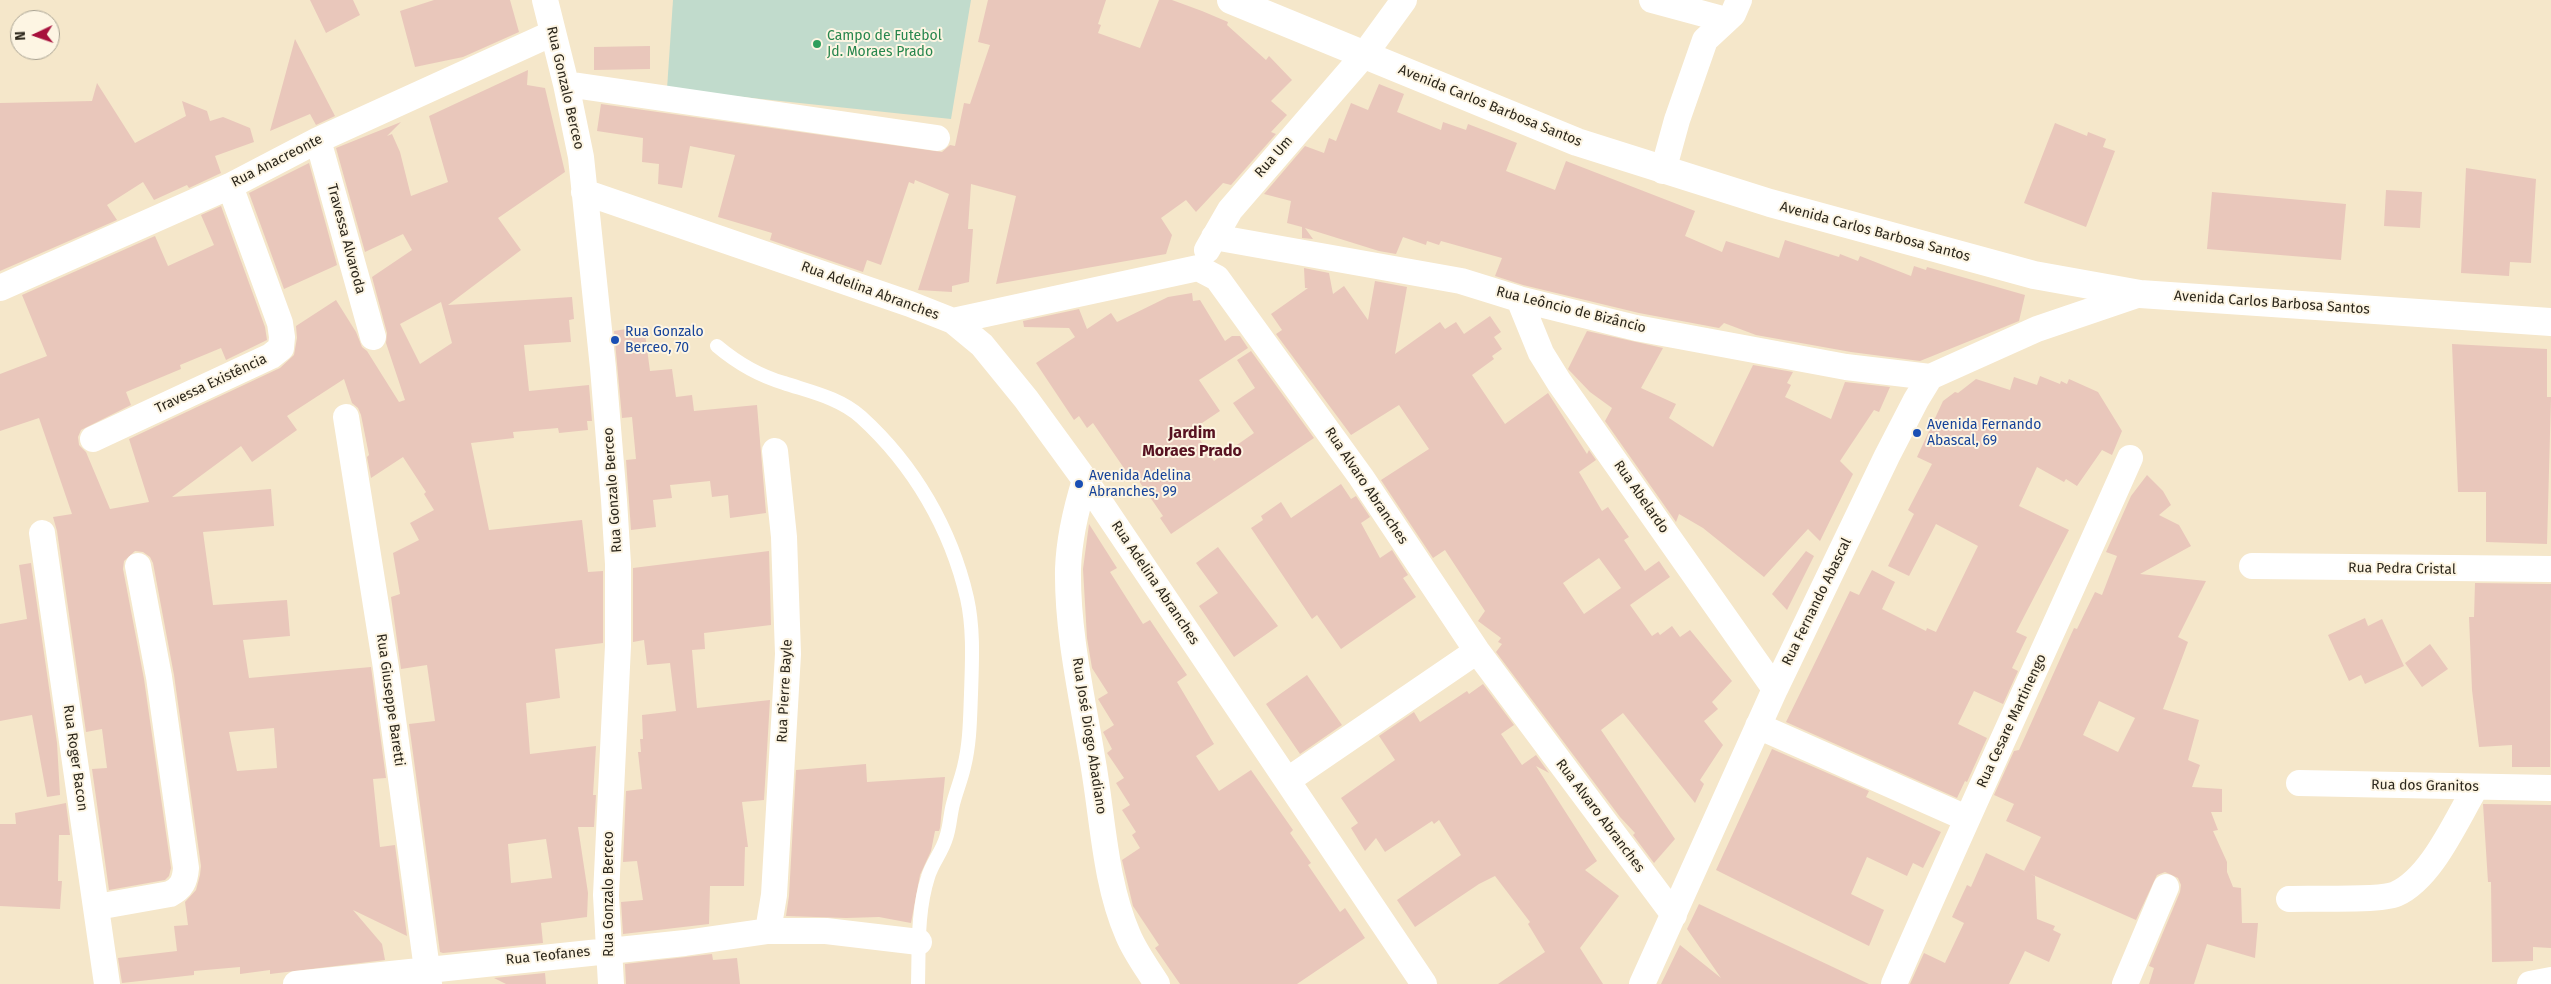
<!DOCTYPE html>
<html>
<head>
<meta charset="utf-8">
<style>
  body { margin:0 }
  #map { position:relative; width:2551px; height:984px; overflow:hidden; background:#f5e7ca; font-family:"Fira Sans",sans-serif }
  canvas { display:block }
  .north { position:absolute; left:10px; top:10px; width:50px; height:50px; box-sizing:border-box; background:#fdf5e3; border:1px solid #a9a393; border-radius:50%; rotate:267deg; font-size:14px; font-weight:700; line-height:20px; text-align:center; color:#2c271c }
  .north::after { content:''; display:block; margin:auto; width:18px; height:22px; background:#a7103c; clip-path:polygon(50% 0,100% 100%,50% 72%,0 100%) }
</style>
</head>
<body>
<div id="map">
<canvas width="2551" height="984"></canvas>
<div class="north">N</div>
</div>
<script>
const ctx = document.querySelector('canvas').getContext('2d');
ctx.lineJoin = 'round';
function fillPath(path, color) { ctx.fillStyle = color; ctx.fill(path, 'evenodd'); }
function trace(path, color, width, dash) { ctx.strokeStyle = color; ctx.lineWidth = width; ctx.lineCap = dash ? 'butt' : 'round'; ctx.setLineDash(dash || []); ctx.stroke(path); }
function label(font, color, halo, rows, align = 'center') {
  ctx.font = font + ' "Fira Sans",sans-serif'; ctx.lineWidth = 4; ctx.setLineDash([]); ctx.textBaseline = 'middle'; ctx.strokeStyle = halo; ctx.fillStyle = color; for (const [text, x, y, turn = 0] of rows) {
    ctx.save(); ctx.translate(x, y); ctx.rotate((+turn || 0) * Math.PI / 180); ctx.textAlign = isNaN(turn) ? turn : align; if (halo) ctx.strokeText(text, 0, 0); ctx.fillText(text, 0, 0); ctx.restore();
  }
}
fillPath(new Path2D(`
  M673 0H971L951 119 667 89Z`), '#c1dbcc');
fillPath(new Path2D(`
  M310 0H353L360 15 326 33Z
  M434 0H510L519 32 463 57 415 67 400 11Z
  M988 0H1106L1098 24 1101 25 1098 33 1140 48 1159 0H1172L1202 11 1228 22 1227 25 1266 60 1269 56 1292 80 1271 101 1287 115 1271 132 1276 134 1231 185 1223 183 1196 212 1186 200 1161 218 1172 235 1166 254 996 284 1016 196 971 184 968 229H973L969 282 952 286V292L918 290 949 194 915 180 914 184 909 182 881 265 867 260 863 272 770 240 772 233 718 217 735 155 690 146 682 188 658 184 659 164 642 162 643 138 597 131 601 104 942 152 950 145 955 146 964 103 970 104 990 45 978 42Z
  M295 39 335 116 316 125 310 114 270 131Z
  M650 46V69L594 70V47Z
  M528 70 527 85 545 88 565 172 498 218 521 250 448 305 572 297 574 319 569 320 571 342 524 345 529 391 589 385 592 421H587L588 430 559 433 558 428 513 432 514 438 471 443 489 530 582 520 588 572 603 571V643L555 649 560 698 526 703 530 754 596 746 593 795H596L594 827H578L588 893 587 917 541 923 543 943 443 953 440 952 409 724 435 721 427 665 401 669 391 597 400 594 393 553 419 540 410 523 434 510 424 494 426 492 403 457 371 478 367 457 369 455 361 415 358 408 352 403 344 379 287 416 297 430 252 462 241 446 172 497 271 489 274 526 203 532 213 605 287 600 290 636 243 640 249 678 371 667 386 778 373 779 380 847 395 845 407 936 353 910 382 944 385 960 270 974V970L240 974V967L194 971V975L122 983 118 958 177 951 174 926 188 925 185 902 196 890 200 875 201 866 174 675 153 563 150 557 143 552 135 551 124 561 123 569 144 679 171 868 169 876 165 880 109 890 92 769 107 768 102 729 86 732 57 531 53 517 72 514 39 418 0 431V374L47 356 22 295 155 236 168 266 214 245 201 215 221 206 265 327 267 340 226 360 221 348 180 365 181 369 126 392 131 405 81 430 78 437 79 445 86 452 110 509 149 502 129 439 280 368 294 355 297 338 296 326 336 300 356 332 362 347 367 351 399 402 405 400 386 343 387 333 372 277 412 250 403 234 365 252 336 148 401 122 387 136 392 134 400 152 411 196 448 182 429 116ZM441 302 452 343 420 364 400 324ZM274 728 277 768 237 771 229 732ZM546 839 552 878 511 883 508 844Z
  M97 83 135 143 186 116 182 101 207 111 210 121 223 117 250 128 254 142 215 156 221 173 189 188 187 185 154 200 143 182 107 205 117 220 0 271V103L92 101Z
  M1379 84 1404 94 1397 112 1441 130 1443 122 1466 130 1468 124 1517 143 1506 171 1555 190 1566 161 1695 211 1685 236 1722 252 1726 241 1779 258 1785 240 1839 257 1840 254 1858 261 1860 256 1911 276 1914 266 1926 270 1927 267 2025 295 2019 321 1920 361 1851 352 1756 335 1724 323 1719 328 1639 313 1523 285 1495 276 1502 258 1441 241 1439 245 1427 241 1426 245 1403 237 1396 254 1379 251 1305 228 1313 239 1302 238V227L1287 223 1291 201 1264 194 1305 146 1324 153 1329 138 1336 141 1351 103 1368 110Z
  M2055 123 2087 136 2088 132 2106 139 2103 147 2115 151 2086 227 2024 203Z
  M309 163 337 265 284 289 249 193Z
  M2466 168 2536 179 2531 263 2510 262 2509 276 2461 273Z
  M2386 190 2422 192 2420 228 2384 226Z
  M2212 192 2346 204 2341 260 2207 249Z
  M1304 268 1329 273 1333 294 1344 286 1368 320 1375 281 1407 287 1395 354 1440 322 1445 329 1456 322 1464 334 1490 316 1501 332 1494 337 1502 349 1492 356 1494 359 1472 375 1505 424 1548 393 1587 454 1589 450 1596 460 1579 472 1602 511 1608 507 1629 537 1624 540 1645 571 1659 561 1670 577 1630 605 1652 636 1658 632 1660 635 1672 626 1680 637 1690 630 1732 681 1712 702 1718 709 1704 721 1723 745 1700 780 1704 784 1695 803 1623 713 1601 730 1675 839 1654 863 1633 835 1635 833 1620 817 1496 652 1502 644 1498 642 1501 638 1478 621 1485 611 1445 550 1433 558 1381 480 1429 449 1399 405 1351 435 1276 334 1282 330 1271 314 1308 288H1305ZM1599 558 1621 588 1584 614 1563 583Z
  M1192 293 1193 301 1200 300 1225 341 1232 336H1240L1248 348 1199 380 1220 411 1193 429 1214 461 1254 433 1233 403 1255 388 1237 360 1251 351 1314 438 1171 534 1160 518 1163 516 1132 471 1128 474 1093 423 1087 428 1079 416 1074 420 1036 363 1075 337 1069 328 1024 327 1023 321 1079 309 1087 329 1111 313 1117 322 1168 297Z
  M644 326 650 371 672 369 676 397 692 395 694 411 757 405 766 513 730 518 728 495 712 497 710 481 670 485 672 498 653 500 656 527 631 530 626 460 636 459 632 417 622 418 614 331Z
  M1587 331 1663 348 1641 388 1676 404 1669 418 1713 447 1753 365 1793 372 1787 383 1791 385 1785 397 1831 419 1845 382 1890 387 1879 412 1874 410 1840 461 1853 474 1820 541 1808 529 1764 577 1703 528 1679 514 1676 522 1605 421 1612 408 1590 392 1568 369Z
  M2452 344 2547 349V397H2551L2547 544 2486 542V492H2458Z
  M2040 376 2060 384 2061 381 2067 384 2069 379 2098 392 2122 431 2112 455 2102 450 2077 486 2066 479 2064 482 2037 467 2019 506 2069 530 2016 632 2027 637 2012 668 2018 671 2003 704 1974 691 1958 724 1987 738 1967 782 1965 781 1957 798 1786 722 1850 591 1859 595 1872 570 1895 582 1882 609 1926 631 1927 628 1936 632 1978 546 1936 524 1909 576 1888 566 1914 514 1908 510 1932 464 1917 457 1943 401 1955 392 1958 393 1976 379 2010 390 2014 377 2037 385Z
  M2147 475 2163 491 2171 505 2159 515 2179 525 2191 546 2140 574 2206 581 2178 637 2188 642 2163 709 2199 720 2188 760 2200 765 2192 787 2222 789V812H2211L2218 830 2213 831 2227 862V872L2233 887 2241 888 2242 923H2258L2255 958 2207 944 2194 984H2149L2154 968 2149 966 2180 892 2181 885 2178 878 2165 872 2157 875 2136 920 2047 881 2024 871 2041 837 2006 821 2014 804 1994 795 2014 751 2019 750 2074 628 2077 629 2095 592 2102 595 2117 556 2106 552 2131 496ZM2099 701 2135 718 2118 752 2083 735Z
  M1341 484 1351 499 1356 496 1370 517 1361 523 1380 558 1392 550 1408 575 1403 578 1416 597 1341 649 1317 615 1312 619 1251 528 1263 520 1261 516 1281 502 1291 518Z
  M1089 524 1117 568 1110 572 1143 624 1150 620 1187 675 1177 682 1214 744 1196 756 1219 791 1251 770 1293 830 1290 833 1311 863 1308 865 1340 912 1345 908 1365 938 1297 984H1180L1155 948 1159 945 1133 906 1122 860 1140 848 1132 835 1136 832 1122 810 1130 805 1116 783 1124 778 1107 753 1112 749 1103 732 1114 725 1098 699 1108 693 1092 668 1087 638 1083 569Z
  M1218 547 1278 626 1234 657 1199 606 1218 593 1196 563Z
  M769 551 771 625 704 633 705 649 692 650 697 708 770 700 764 800 742 802 748 847H745L744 886H710L709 924 623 934 621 902 643 900 637 861 623 862 626 791 642 789 638 752H641L640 739H643L642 715 676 711 670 663 647 665 644 640 633 642V568Z
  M1806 551 1814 556 1787 610 1772 594Z
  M31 563 57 743 60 795 47 797 32 715 0 721V624L27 619 19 565Z
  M2475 583 2551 584 2550 767H2512V745L2479 747 2472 690 2469 617H2474Z
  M2365 618 2368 626 2382 619 2404 666 2365 684 2361 675 2349 681 2328 635Z
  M2430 644 2448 669 2422 687 2405 663Z
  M1307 675 1342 725 1300 754 1266 704Z
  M1483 684 1514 725 1501 734 1522 765 1536 755 1549 773 1536 766 1597 861 1585 870 1619 896 1580 948 1603 984H1498L1545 952 1528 924 1530 922 1495 876 1479 884 1415 927 1397 900 1461 855 1439 820 1434 824 1432 821 1385 852 1376 838 1365 851 1351 828 1358 823 1341 798 1395 760 1379 736 1414 712 1420 722 1467 691 1469 694Z
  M1772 749 1869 791 1866 797 1941 832 1923 868 1913 863 1907 876 1867 857 1851 894 1884 910 1869 946 1716 870Z
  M866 764 867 782 945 777 940 828 939 831H935L931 851 920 875 911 923 879 917 846 918 786 916 789 896 796 770Z
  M66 803 70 835H59L58 881H62L60 909 0 906V824H16L15 813Z
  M2483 804 2551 805V948L2533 947V961L2492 962 2491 882H2488Z
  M1986 853 2035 876 2037 919 2055 926 2053 930 2061 934 2049 962 2025 951 2009 984H1910L1924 953 1945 963 1964 923 1952 917 1967 885 1971 887Z
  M1699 904 1869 984H1661L1680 945 1721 978 1687 929Z
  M712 954 713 960 737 958 740 984H626L625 964Z
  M545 973 546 984H506L494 978Z`), '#e9c7bb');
trace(new Path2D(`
  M717 346C736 362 760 376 784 383 811 392 840 398 861 417 914 465 951 529 967 598 974 629 972 663 971 694 970 719 970 743 964 767 961 780 956 792 953 804 950 815 950 827 946 838 942 852 932 863 928 877 917 911 919 949 918 984`), '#fff', 14);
trace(new Path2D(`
  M545 0 566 84 581 157 603 368 614 500 618 564V646L606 895 611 984
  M1652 0 1726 20
  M566 84 937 138
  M318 140 373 337
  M1663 171 1677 120 1705 40 1733 14 1739 0
  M584 192 910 304 953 321 982 345 1026 399 1085 480 1424 984
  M1214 237 1461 281 1519 299 1636 328 1846 367 1930 377
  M1207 250 1230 210 1364 55 1404 0
  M0 288 230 186 318 140 553 33
  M1519 299 1541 353 1559 382 1775 689
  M953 321 1198 268 1217 278 1361 477 1477 651 1674 915
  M346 417 386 668 429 984
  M93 439 271 356 281 348 282 337 280 323 230 186
  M1085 480C1076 509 1069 539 1068 569 1067 632 1082 696 1092 757 1103 816 1104 880 1128 935 1135 952 1147 968 1157 984
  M42 533 107 984
  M2252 566 2551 569
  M1758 726 1966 818
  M1288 780 1477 651
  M2299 783 2551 788
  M2289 899C2310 898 2381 901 2396 894 2432 878 2456 820 2476 787
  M97 907 170 894C182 888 185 881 186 868L159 677 138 566
  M768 931 774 895 788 654 784 537 775 451
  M296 984 685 943 768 931H826L919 942
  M1642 984 1775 689 1887 456 1916 400 1930 377 2037 329 2140 294
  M1894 984C1971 807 2052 634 2130 458
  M2125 984 2166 887
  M2530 984 2551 980`), '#fff', 26);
trace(new Path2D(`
  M1231 0 1577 142 1770 203 2034 275 2140 294 2551 322`), '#fff', 28);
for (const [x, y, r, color] of [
  [817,44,5,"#2e9e5b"],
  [615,340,5,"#1a4fb4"],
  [1917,433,5,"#1a4fb4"],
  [1079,484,5,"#1a4fb4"]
]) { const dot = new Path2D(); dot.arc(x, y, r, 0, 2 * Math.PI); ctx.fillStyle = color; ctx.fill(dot); trace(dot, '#fdf5e3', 2); }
label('14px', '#27864d', '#fdf5e3', [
  ["Campo de Futebol",827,36],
  ["Jd. Moraes Prado",827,52]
], 'left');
label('14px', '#2c271c', '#fdf5e3', [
  ["Rua Gonzalo Berceo",565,88,77],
  ["Avenida Carlos Barbosa Santos",1490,106,22],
  ["Rua Um",1274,157,-49],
  ["Rua Anacreonte",277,161,-27],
  ["Avenida Carlos Barbosa Santos",1875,232,15],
  ["Travessa Alvaroda",346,239,75],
  ["Rua Adelina Abranches",870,291,20],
  ["Avenida Carlos Barbosa Santos",2272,303,4],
  ["Rua Leôncio de Bizâncio",1571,310,14],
  ["Travessa Existência",211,384,-25],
  ["Rua Alvaro Abranches",1366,486,56],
  ["Rua Gonzalo Berceo",613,490,-94],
  ["Rua Abelardo",1641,497,55],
  ["Rua Pedra Cristal",2402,569,1],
  ["Rua Adelina Abranches",1155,583,56],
  ["Rua Fernando Abascal",1817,602,-64],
  ["Rua Pierre Bayle",785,691,-87],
  ["Rua Giuseppe Baretti",390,700,82],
  ["Rua Cesare Martinengo",2012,721,-65],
  ["Rua José Diogo Abadiano",1089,736,81],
  ["Rua Roger Bacon",75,758,82],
  ["Rua dos Granitos",2425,786,1],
  ["Rua Alvaro Abranches",1600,816,53],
  ["Rua Gonzalo Berceo",609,894,-90],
  ["Rua Teofanes",548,956,-6]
]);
label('14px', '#164399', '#fdf5e3', [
  ["Rua Gonzalo",625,332],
  ["Berceo, 70",625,348],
  ["Avenida Fernando",1927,425],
  ["Abascal, 69",1927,441],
  ["Avenida Adelina",1089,476],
  ["Abranches, 99",1089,492]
], 'left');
label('bold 16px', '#571221', '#fdf5e3', [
  ["Jardim",1192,434],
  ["Moraes Prado",1192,452]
]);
</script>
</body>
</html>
